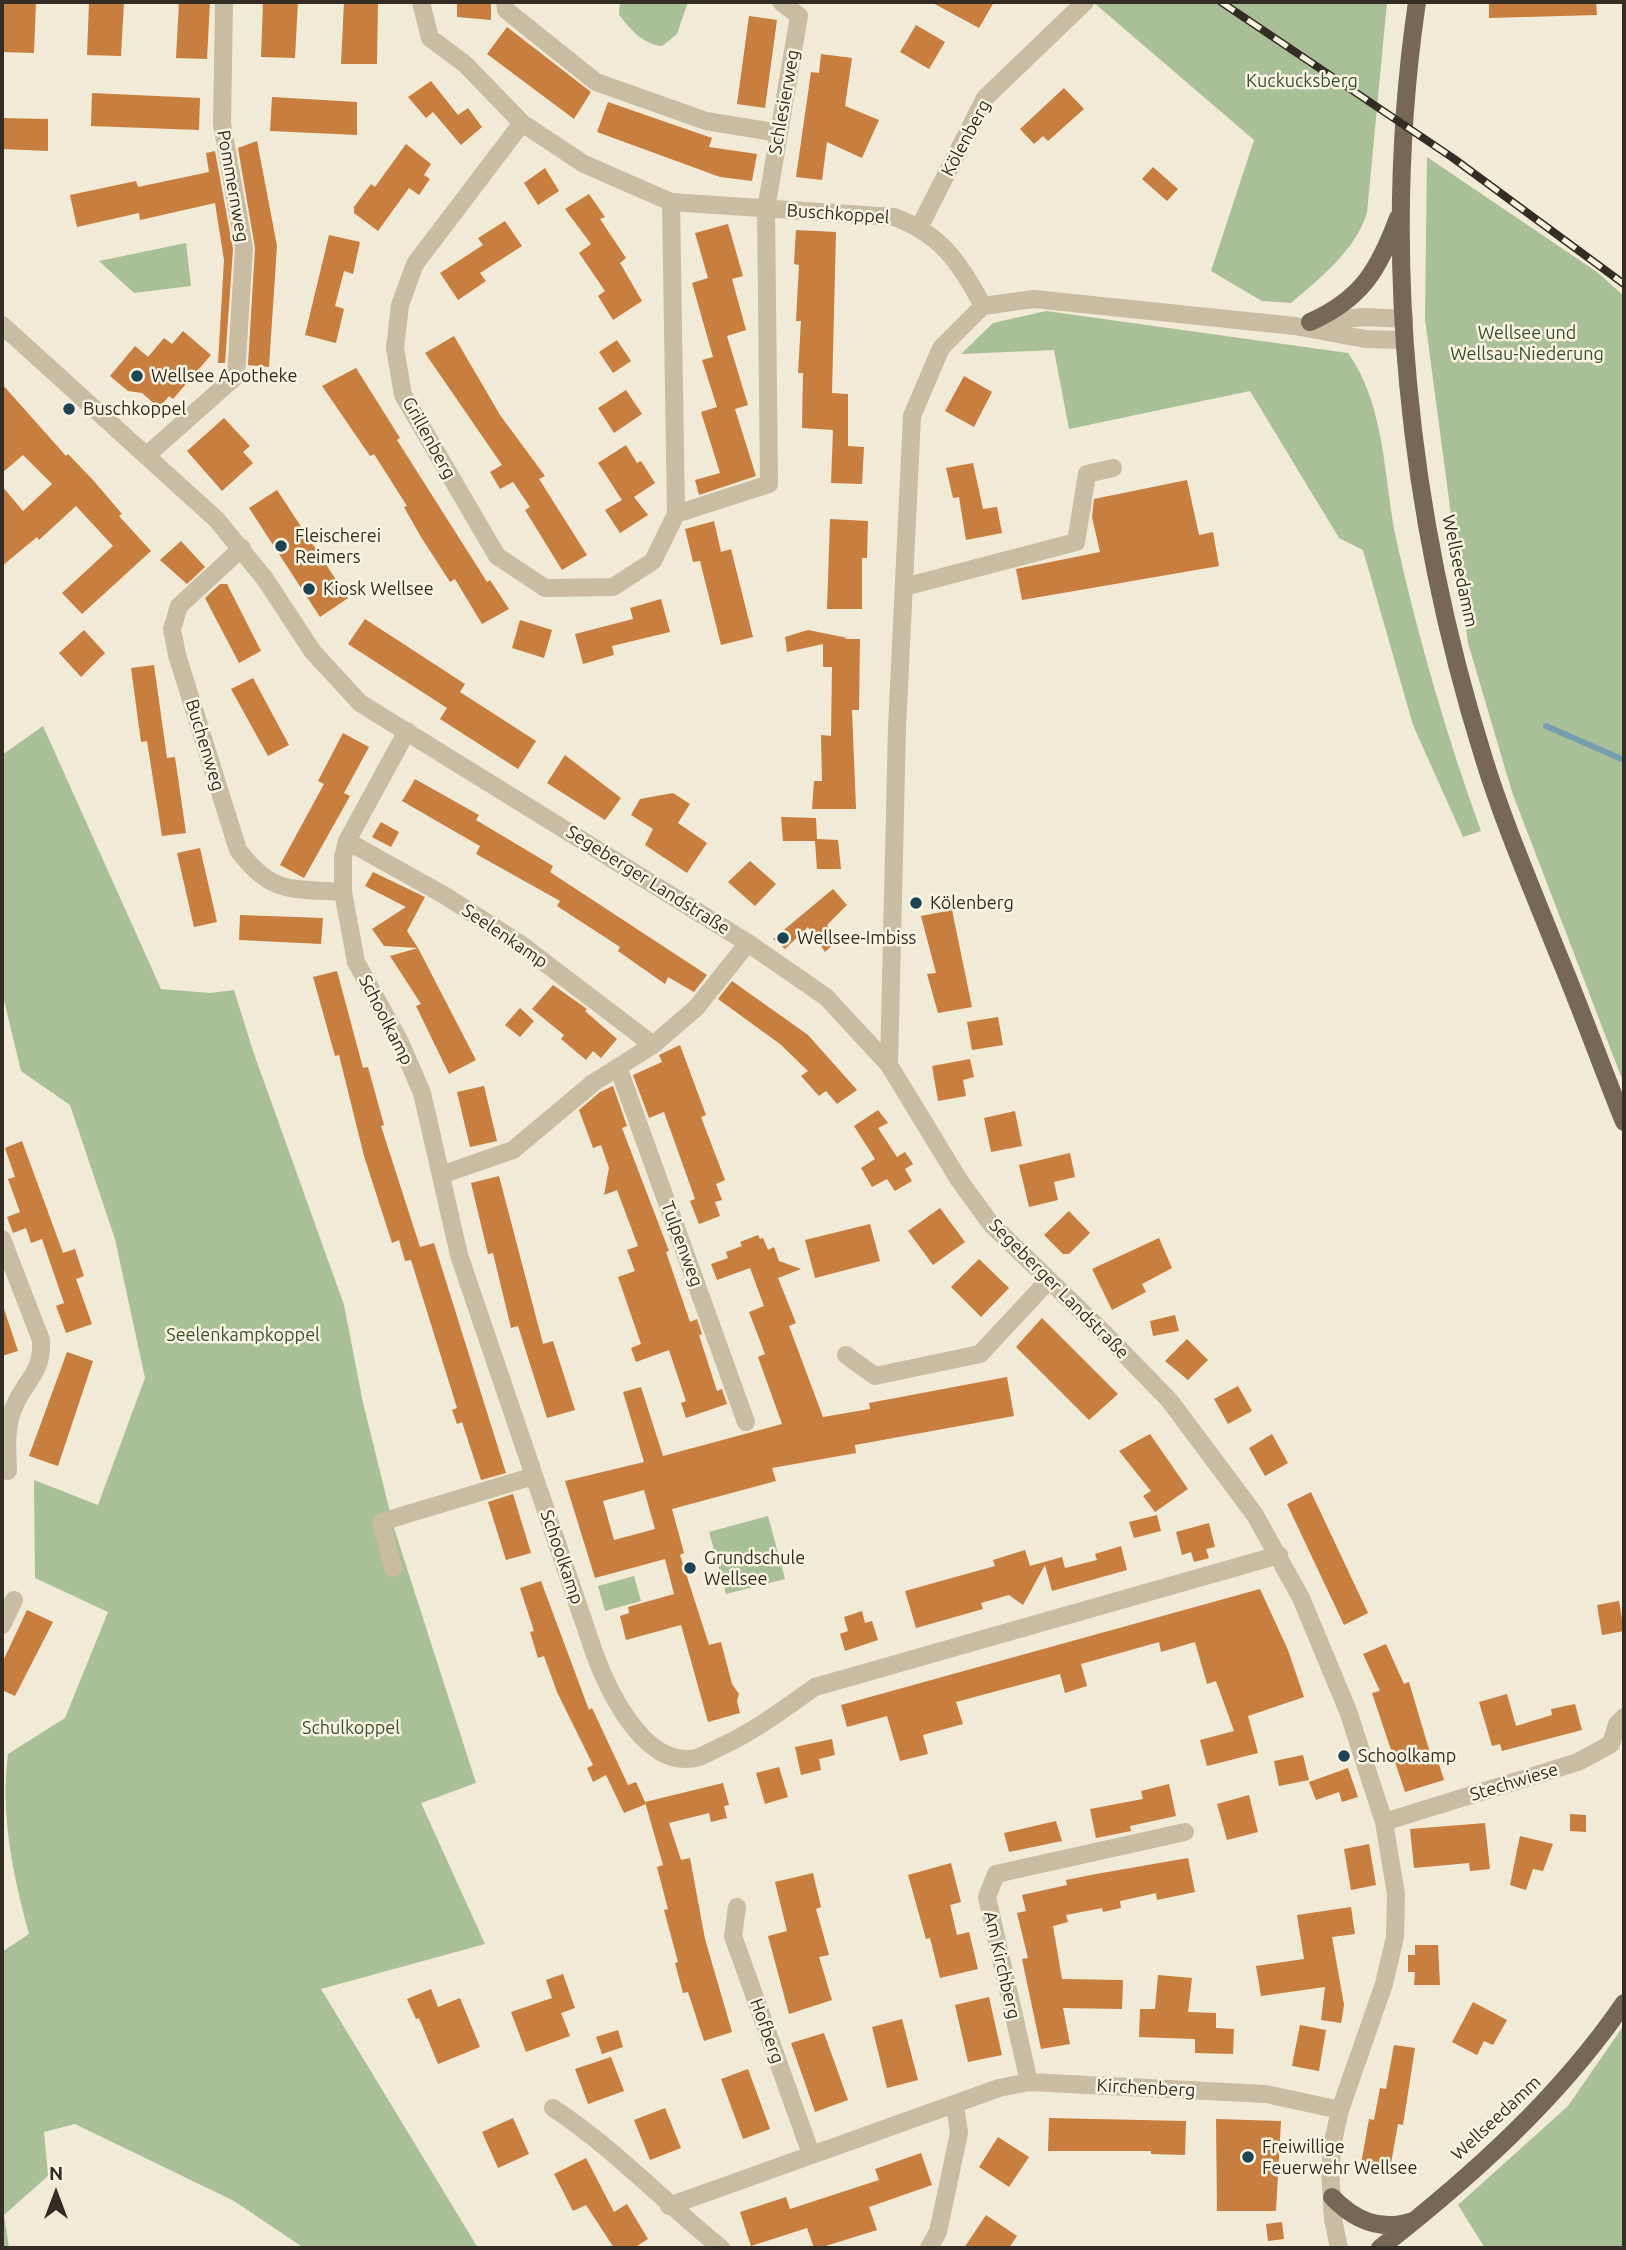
<!DOCTYPE html>
<html>
<head>
<meta charset="utf-8">
<style>
  body { margin:0 }
  #map { position:relative; width:1626px; height:2250px; overflow:hidden; background:#f1ead6; font-family:Ubuntu,sans-serif }
  canvas { display:block }
  .frame { position:absolute; inset:0; border:4px solid #332d25; pointer-events:none }
  .north { position:absolute; left:21px; top:2159px; width:70px; height:70px; -webkit-text-stroke:5px #f9f3e2; paint-order:stroke; rotate:0deg; font-size:19px; font-weight:700; line-height:28px; text-align:center; color:#332d25 }
  .north::after { content:''; display:block; margin:auto; width:24px; height:32px; background:#332d25; clip-path:polygon(50% 0,100% 100%,50% 72%,0 100%) }
</style>
</head>
<body>
<div id="map">
<canvas width="1626" height="2250"></canvas>
<div class="frame"></div>
<div class="north">N</div>
</div>
<script>
const ctx = document.querySelector('canvas').getContext('2d');
ctx.lineJoin = 'round';
function fillPath(path, color) { ctx.fillStyle = color; ctx.fill(path, 'evenodd'); }
function trace(path, color, width, dash) { ctx.strokeStyle = color; ctx.lineWidth = width; ctx.lineCap = dash ? 'butt' : 'round'; ctx.setLineDash(dash || []); ctx.stroke(path); }
function label(font, color, halo, rows, align = 'center') {
  ctx.font = font + ' Ubuntu,sans-serif'; ctx.lineWidth = 5; ctx.setLineDash([]); ctx.textBaseline = 'middle'; ctx.strokeStyle = halo; ctx.fillStyle = color; for (const [text, x, y, turn = 0] of rows) {
    ctx.save(); ctx.translate(x, y); ctx.rotate((+turn || 0) * Math.PI / 180); ctx.textAlign = isNaN(turn) ? turn : align; if (halo) ctx.strokeText(text, 0, 0); ctx.fillText(text, 0, 0); ctx.restore();
  }
}
fillPath(new Path2D(`
  M620 2H688L677 34 662 46C643 44 631 30 619 15Z
  M1093 2H1387L1367 213C1355 251 1320 278 1291 303L1262 301 1211 271 1254 140Z
  M1427 157 1597 272 1624 296V1084L1512 792 1468 643 1425 319Z
  M186 243 191 286 134 293 99 261Z
  M1046 311 1348 353C1387 408 1383 480 1397 543 1419 641 1447 737 1481 831L1463 837 1413 725 1363 550 1339 538 1250 391 1069 429 1054 350 961 354 993 323Z
  M43 726 161 989 210 993 234 990 253 1051 344 1305 363 1403 394 1528 476 1783 421 1803 485 1944 321 1989 478 2248H304L234 2201 75 2124 44 2132 48 2176 4 2215 9 2248H2V1952L29 1934C13 1875 0 1814 8 1754L65 1718 108 1612 35 1578 34 1480 98 1505 145 1378 115 1239 70 1105 21 1071 2 992V755Z
  M768 1516 785 1579 726 1594 709 1532Z
  M634 1576 641 1601 605 1611 598 1586Z
  M1624 2025V2248H1485L1458 2205 1568 2106Z`), '#a9bf97');
trace(new Path2D(`
  M1546 726 1624 760`), '#759fae', 6);
fillPath(new Path2D(`
  M4 2H36L34 53 2 52Z
  M89 2H124L121 56 87 55Z
  M179 2H210L207 59 176 58Z
  M263 2H298L295 58 261 57Z
  M344 2H378L377 64H341Z
  M457 2H491V20L457 17Z
  M931 2H994L979 28Z
  M1489 2H1596L1597 15 1489 18Z
  M749 16 777 20 765 108 737 104Z
  M916 25 945 42 929 69 900 52Z
  M507 27 591 92 574 119 487 54Z
  M821 54 852 58 845 106 879 120 862 158 827 142 822 180 796 177 811 72 819 73Z
  M431 81 458 115 468 108 482 127 461 145 433 112 426 118 408 97Z
  M1064 88 1084 109 1048 141 1043 136 1034 144 1020 129Z
  M92 93 200 98 199 130 91 126Z
  M272 97 357 102V135L270 131Z
  M608 102 712 138 709 147 757 154 752 181 720 177 597 132Z
  M2 118 48 119V151L2 149Z
  M257 141 277 246 269 367 248 365 255 248 238 148Z
  M406 144 431 164 424 175 430 179 419 195 409 188 378 231 354 213V207L371 184 375 187Z
  M215 151 233 249 225 363H218L224 260 215 203 140 220 139 213 77 227 70 195 136 181 138 187 209 172 206 153Z
  M1153 167 1178 189 1167 201 1142 179Z
  M545 168 559 191 538 205 524 183Z
  M589 194 605 217 600 219 626 258 620 263 642 301 613 320 598 296 605 291 579 253 591 244 565 209Z
  M505 221 522 246 480 273 486 281 458 300 440 273 483 245 478 238Z
  M728 224 743 276 732 279 746 330 727 336 748 405 735 409 756 476 699 495 695 480 720 473 701 412 717 407 702 360 713 357 692 283 708 278 695 233Z
  M796 230 836 232 832 393 848 394V446L864 447 862 484 831 483 833 430 802 428 803 373H798L801 321H796L799 265 794 264Z
  M329 235 360 242 353 274 344 271 335 306 344 309 336 343 305 335Z
  M183 331 211 355 173 399 169 396 159 408 142 393 128 391 110 376 135 346 148 357 164 338 172 344Z
  M454 336 500 415 545 476 539 479 587 555 562 570 525 510 530 507 513 482 500 489 490 472 502 465 425 353Z
  M617 340 631 361 613 373 599 352Z
  M356 368 400 438 397 440 487 582 490 580 509 609 482 624 455 579 450 582 421 537 404 507 407 506 374 454 370 456 322 386Z
  M964 376 992 392 974 427 945 411Z
  M2 384 66 456 68 454 93 480 122 514 119 516 151 551 82 614 62 593 113 546 76 506 39 540 37 537 2 566V486L23 511 52 484 23 455 2 473Z
  M626 390 642 414 614 433 598 408Z
  M224 418 250 446 243 452 253 463 222 491 187 451Z
  M626 445 637 463 641 461 655 483 634 497 648 515 620 533 605 510 622 500 598 463Z
  M973 463 983 509 997 507 1002 533 966 540 959 497 953 498 946 468Z
  M1187 480 1199 535 1213 532 1219 566 1022 600 1016 569 1100 552 1092 517 1094 499Z
  M277 490 348 598 320 617 249 508Z
  M830 519 868 521 867 558H862V609H827Z
  M714 521 721 552 731 549 753 637 721 645 700 561 693 562 685 529Z
  M181 541 205 567 187 584 160 560Z
  M220 584H227L261 651 239 663 205 598Z
  M661 599 670 632 612 646 614 655 583 664 575 634 633 619 630 608Z
  M365 619 465 684 460 692 536 741 518 769 440 719 447 708 348 644Z
  M520 620 552 630 544 658 512 648Z
  M84 630 105 653 81 677 59 653Z
  M808 630 848 638 843 639H860L859 710H852L856 809H812L814 781H822L821 735 831 736 832 667H823V644L787 652 785 637Z
  M154 665 167 758 175 757 186 833 162 836 147 741 141 742 131 668Z
  M253 678 289 745 268 756 231 689Z
  M343 733 369 747 344 793 350 796 304 878 280 865 324 784 318 781Z
  M565 755 621 798 605 820 547 783Z
  M415 779 479 815 476 820 553 866 550 872 707 975 694 992 668 977 665 984 618 951 620 947 557 906 560 901 476 854 480 846 402 801Z
  M673 793 690 804 678 823 707 843 687 873 645 845 653 829 631 815 640 799Z
  M781 817 816 818 817 839 838 840 841 869H817L815 841H783Z
  M381 822 399 832 391 847 372 837Z
  M200 848 217 922 194 927 177 853Z
  M750 861 776 884 755 906 728 882Z
  M373 872 425 897 407 931 418 948 384 946 372 929 406 907 365 886Z
  M833 889 847 905 827 925 838 940 825 952 808 927 785 949 773 939Z
  M952 910 972 1007 938 1013 927 974 936 973 921 916Z
  M240 915 323 918 321 944 239 940Z
  M418 948 476 1060 449 1074 416 1006 421 1004 390 956Z
  M337 971 363 1068 368 1067 384 1125 381 1126 420 1247 434 1243 506 1473 481 1480 462 1422 457 1424 452 1410 457 1408 411 1260 405 1261 399 1240 392 1243 364 1156 339 1055 335 1056 313 977Z
  M732 981 808 1035 857 1090 837 1104 826 1091 819 1096 801 1076 808 1071 780 1044 718 999Z
  M553 985 587 1009 585 1011 617 1039 601 1058 593 1051 586 1060 561 1039 564 1035 532 1009Z
  M520 1008 534 1021 520 1037 505 1025Z
  M998 1017 1003 1045 972 1050 967 1022Z
  M680 1045 706 1115 701 1117 725 1180 716 1184 722 1200 715 1202 720 1216 699 1224 690 1201 695 1199 664 1112 649 1118 633 1075 662 1062 659 1055Z
  M970 1059 974 1077 963 1080 966 1096 938 1101 932 1066Z
  M484 1086 497 1141 470 1147 457 1092Z
  M613 1086 627 1126 622 1128 669 1251 666 1252 690 1322 697 1319 702 1334 699 1335 717 1391 722 1389 727 1404 686 1418 681 1403 686 1401 669 1350 636 1362 631 1348 641 1344 618 1277 635 1271 627 1250 638 1246 617 1190 604 1195 609 1168 601 1145 593 1148 579 1110 600 1092Z
  M878 1110 888 1123 878 1128 897 1157 905 1152 913 1164 905 1169 912 1181 895 1191 887 1179 872 1187 861 1168 875 1159 854 1126Z
  M1015 1111 1022 1146 991 1152 984 1118Z
  M22 1141 63 1253 75 1249 84 1276 76 1279 92 1324 66 1333 56 1306 64 1303 42 1239 31 1243 26 1228 13 1233 7 1217 20 1212 8 1179 15 1177 5 1148Z
  M1070 1153 1075 1177 1054 1182 1058 1200 1029 1207 1019 1165Z
  M499 1176 543 1344 553 1341 575 1410 547 1418 518 1326 511 1328 493 1253 488 1254 471 1183Z
  M940 1208 965 1242 933 1265 908 1231Z
  M1069 1211 1090 1233 1069 1254H1063L1044 1235Z
  M870 1224 880 1261 815 1278 805 1240Z
  M758 1235 760 1239 763 1238 768 1250 774 1247 779 1261 801 1269 778 1278 796 1323 789 1326 823 1417 870 1409 869 1403 1007 1377 1014 1416 855 1445 856 1453 772 1468 776 1481 672 1509 684 1553 680 1555 709 1645 721 1642 732 1684 739 1694 737 1701 740 1713 708 1722 681 1625 626 1640 620 1616 629 1613 628 1607 674 1594 665 1559 595 1578 565 1481 644 1462 623 1392 641 1387 663 1456 782 1424 758 1357 765 1354 749 1312 764 1306 750 1268 717 1280 711 1264 728 1258 726 1252 742 1246 740 1242ZM644 1490 655 1529 614 1540 603 1501Z
  M1159 1238 1172 1268 1142 1284 1146 1292 1112 1310 1092 1269Z
  M979 1259 1009 1288 981 1317 951 1287Z
  M4 1309 18 1351 2 1356V1310Z
  M1175 1315 1179 1331 1153 1336 1150 1321Z
  M1042 1318 1118 1394 1089 1420 1016 1347Z
  M1187 1339 1208 1360 1188 1380 1165 1361Z
  M67 1352 93 1361 58 1466 29 1456Z
  M1238 1386 1252 1411 1228 1424 1214 1399Z
  M1150 1434 1188 1489 1155 1512 1143 1496 1151 1491 1119 1451Z
  M1272 1434 1288 1463 1265 1476 1249 1448Z
  M1311 1492 1368 1613 1344 1625 1287 1504Z
  M513 1494 531 1553 506 1560 488 1502Z
  M1157 1515 1161 1531 1134 1538 1129 1522Z
  M1209 1523 1215 1547 1206 1549 1209 1558 1194 1562 1191 1552 1182 1555 1176 1532Z
  M1121 1546 1127 1570 1052 1591 1045 1565 1023 1605 1009 1595 981 1603 983 1609 916 1628 905 1591 995 1566 993 1560 1025 1550 1030 1566 1062 1557 1065 1568 1097 1560 1095 1554Z
  M541 1581 589 1710 592 1708 628 1785 636 1782 646 1804 624 1813 606 1775 593 1782 587 1768 593 1765 557 1692 544 1656 538 1658 530 1632 534 1631 520 1588Z
  M1260 1589 1288 1650 1304 1697 1248 1716 1258 1753 1207 1766 1200 1740 1234 1731 1216 1681 1207 1684 1195 1642 1161 1652 1159 1642 1081 1664 1087 1686 1065 1693 1060 1674 956 1702 963 1724 923 1735 928 1754 900 1761 887 1716 847 1727 841 1705Z
  M1619 1601 1624 1631 1602 1635 1597 1605Z
  M27 1610 53 1622 15 1696 2 1690V1663Z
  M862 1611 865 1623 872 1621 878 1640 845 1651 840 1634 848 1631 844 1617Z
  M1386 1644 1404 1684 1409 1682 1433 1763 1438 1761 1444 1780 1405 1792 1372 1693 1380 1691 1363 1654Z
  M1507 1694 1516 1726 1552 1715 1551 1709 1575 1704 1582 1730 1502 1751 1500 1744 1492 1746 1479 1702Z
  M832 1739 835 1755 819 1759 821 1770 801 1775 795 1747Z
  M1303 1755 1309 1780 1279 1786 1274 1761Z
  M779 1767 788 1797 765 1804 756 1773Z
  M1348 1768 1358 1797 1342 1802 1339 1792 1316 1800 1309 1782Z
  M723 1783 729 1805 724 1806 727 1818 711 1822 709 1813 669 1823 681 1860 690 1858 705 1939 732 2032 704 2041 688 1992 683 1993 675 1963 678 1962 664 1910 668 1909 657 1867 663 1865 645 1802Z
  M1169 1784 1176 1816 1130 1826 1131 1831 1096 1838 1090 1809 1143 1799 1141 1791Z
  M1249 1795 1258 1832 1227 1840 1217 1804Z
  M1570 1814 1586 1815V1832L1570 1831Z
  M1056 1821 1062 1841 1009 1852 1004 1833Z
  M1485 1823 1490 1869 1470 1871 1469 1863 1414 1868 1410 1829Z
  M1520 1836 1553 1844 1543 1871 1533 1869 1526 1890 1510 1885Z
  M1369 1844 1376 1885 1351 1890 1344 1849Z
  M1188 1858 1195 1892 1157 1900 1156 1893 1120 1901 1121 1908 1103 1912 1102 1908 1066 1915 1068 1922 1053 1926 1062 1979 1123 1980 1122 2009 1063 2008 1070 2044 1041 2049 1022 1959 1028 1958 1017 1913 1026 1911 1022 1895 1067 1885 1066 1880 1096 1874Z
  M951 1863 961 1902 950 1905 957 1935 969 1932 978 1969 940 1978 930 1938 926 1939 908 1875Z
  M813 1873 821 1907 816 1909 829 1955 819 1957 832 2000 789 2014 768 1936 787 1931 775 1882Z
  M1351 1907 1355 1934 1332 1937 1344 2005 1341 2023 1321 2020 1325 1987 1261 1996 1256 1966 1304 1959 1297 1915Z
  M1415 1945H1438L1440 1985H1414L1415 1972H1408V1955H1415Z
  M563 1974 575 2008 561 2013 570 2036 526 2052 511 2012 552 1998 546 1980Z
  M1158 1975 1192 1978 1188 2012 1216 2013V2028L1234 2029 1233 2054 1195 2053V2039L1139 2037 1140 2009H1155Z
  M431 1989 438 2007 460 1998 480 2047 438 2064 419 2018 416 2019 407 1999Z
  M989 1997 1002 2055 968 2062 955 2005Z
  M1473 2002 1507 2020 1493 2045 1484 2041 1477 2055 1452 2042Z
  M902 2019 918 2080 887 2088 872 2027Z
  M1300 2025 1326 2030 1319 2071 1292 2066Z
  M618 2030 623 2047 602 2054 596 2037Z
  M824 2033 848 2100 815 2112 791 2043Z
  M1394 2045 1415 2048 1403 2125 1398 2124 1390 2169 1361 2164 1369 2119 1374 2120 1380 2088 1386 2089Z
  M611 2057 624 2091 588 2104 575 2069Z
  M748 2069 770 2129 743 2139 721 2079Z
  M665 2108 681 2148 650 2160 634 2120Z
  M513 2118 529 2154 498 2168 482 2132Z
  M1049 2118 1186 2121 1185 2155 1151 2154V2151H1048Z
  M1216 2119 1281 2121 1276 2211H1217Z
  M998 2137 1029 2157 1009 2187 979 2167Z
  M921 2153 932 2185 869 2207 877 2230 819 2248H814L807 2228 751 2246 740 2212 786 2197 790 2209 879 2180 875 2169Z
  M586 2158 614 2212 627 2204 648 2239 634 2248H614L586 2205 573 2211 554 2174Z
  M986 2215 1017 2236 1009 2248H964Z
  M1282 2222 1284 2239 1268 2241 1266 2224Z`), '#c77e3e');
trace(new Path2D(`
  M421 2 430 38 465 64 522 123 584 164 671 202 894 217C941 234 960 263 983 306
  M505 2 506 10 596 82 706 121 779 133
  M522 123 415 264 400 305 395 348 403 395 497 556 545 588 613 587 653 561 676 514 671 202
  M920 226 985 98 1085 2
  M983 306 1034 299 1295 326 1365 339 1404 340
  M1312 322 1364 317 1404 319
  M2 325 217 520 265 579 313 652 360 703 748 943 826 997 889 1065 959 1180 991 1224 1105 1334 1170 1401 1255 1515 1301 1598 1348 1711 1384 1822 1396 1894 1395 1937 1384 1984 1340 2110 1334 2137 1330 2168 1333 2219 1339 2248
  M146 456 236 376 244 248 222 124 224 2
  M676 514 769 484 766 209 799 16 781 2
  M242 548 179 606 172 629 177 655 238 850C272 895 290 888 343 892
  M904 587 1076 542 1087 474 1113 468
  M407 731 347 841 343 857V892L356 962 400 1042 422 1093 459 1255 595 1655C609 1692 645 1769 696 1758 704 1756 713 1750 720 1747 755 1731 784 1709 815 1687L1279 1555
  M347 841 444 895 519 943 653 1045
  M889 1065 897 728 912 416 941 348 983 306
  M618 1067 746 1422
  M441 1175 513 1150 593 1083 653 1045 696 1008 748 943
  M2 1239 41 1340C43 1373 26 1379 15 1405 5 1425 7 1449 8 1471
  M846 1355 875 1376 980 1354 1048 1281
  M393 1568 381 1522 534 1476
  M2 1625 14 1600
  M1384 1822 1578 1762 1611 1744 1617 1724 1624 1717
  M737 1907 733 1936 811 2154
  M1029 2082 987 1897 996 1874 1185 1832
  M553 2108C614 2148 664 2202 721 2248
  M669 2206 999 2088 1029 2082 1266 2094 1340 2110
  M929 2248 938 2232 959 2133 955 2105`), '#c8bca3', 18);
trace(new Path2D(`
  M1417 2C1380 253 1408 517 1484 759 1504 824 1531 886 1556 949 1580 1006 1601 1065 1624 1122
  M1310 322C1362 299 1379 269 1398 218
  M1332 2197C1354 2220 1380 2232 1413 2221
  M1380 2248C1471 2177 1559 2098 1624 2003`), '#766756', 18);
const rail = new Path2D(`
  M1221 2 1453 158 1624 284`);
trace(rail, '#332d25', 8);
trace(rail, '#f9f3e2', 5, [16]);
for (const [x, y, r, color] of [
  [137,376,7,"#1b4455"],
  [69,409,7,"#1b4455"],
  [281,546,7,"#1b4455"],
  [309,589,7,"#1b4455"],
  [916,903,7,"#1b4455"],
  [783,938,7,"#1b4455"],
  [690,1568,7,"#1b4455"],
  [1344,1756,7,"#1b4455"],
  [1248,2157,7,"#1b4455"]
]) { const dot = new Path2D(); dot.arc(x, y, r, 0, 2 * Math.PI); ctx.fillStyle = color; ctx.fill(dot); trace(dot, '#f9f3e2', 2.5); }
label('18px', '#3a5229', '#f9f3e2', [
  ["Kuckucksberg",1302,81],
  ["Wellsee und",1527,333],
  ["Wellsau-Niederung",1527,354],
  ["Seelenkampkoppel",243,1335],
  ["Schulkoppel",351,1728]
]);
label('18px', '#332d25', '#f9f3e2', [
  ["Schlesierweg",784,102,-80],
  ["Kölenberg",966,138,-62],
  ["Pommernweg",233,186,80],
  ["Buschkoppel",838,214,4],
  ["Grillenberg",429,438,61],
  ["Wellseedamm",1460,571,78],
  ["Buchenweg",205,745,73],
  ["Segeberger Landstraße",648,880,32],
  ["Seelenkamp",505,936,34],
  ["Schoolkamp",386,1020,63],
  ["Tulpenweg",682,1244,70],
  ["Segeberger Landstraße",1059,1289,45],
  ["Schoolkamp",562,1557,71],
  ["Stechwiese",1514,1782,-17],
  ["Am Kirchberg",1002,1965,77],
  ["Hofberg",767,2031,70],
  ["Kirchenberg",1146,2088,3],
  ["Wellseedamm",1496,2118,-43]
]);
label('18px', '#332d25', '#f9f3e2', [
  ["Wellsee Apotheke",151,376],
  ["Buschkoppel",83,409],
  ["Fleischerei",295,536],
  ["Reimers",295,557],
  ["Kiosk Wellsee",323,589],
  ["Kölenberg",930,903],
  ["Wellsee-Imbiss",797,938],
  ["Grundschule",704,1558],
  ["Wellsee",704,1579],
  ["Schoolkamp",1358,1756],
  ["Freiwillige",1262,2147],
  ["Feuerwehr Wellsee",1262,2168]
], 'left');
</script>
</body>
</html>
